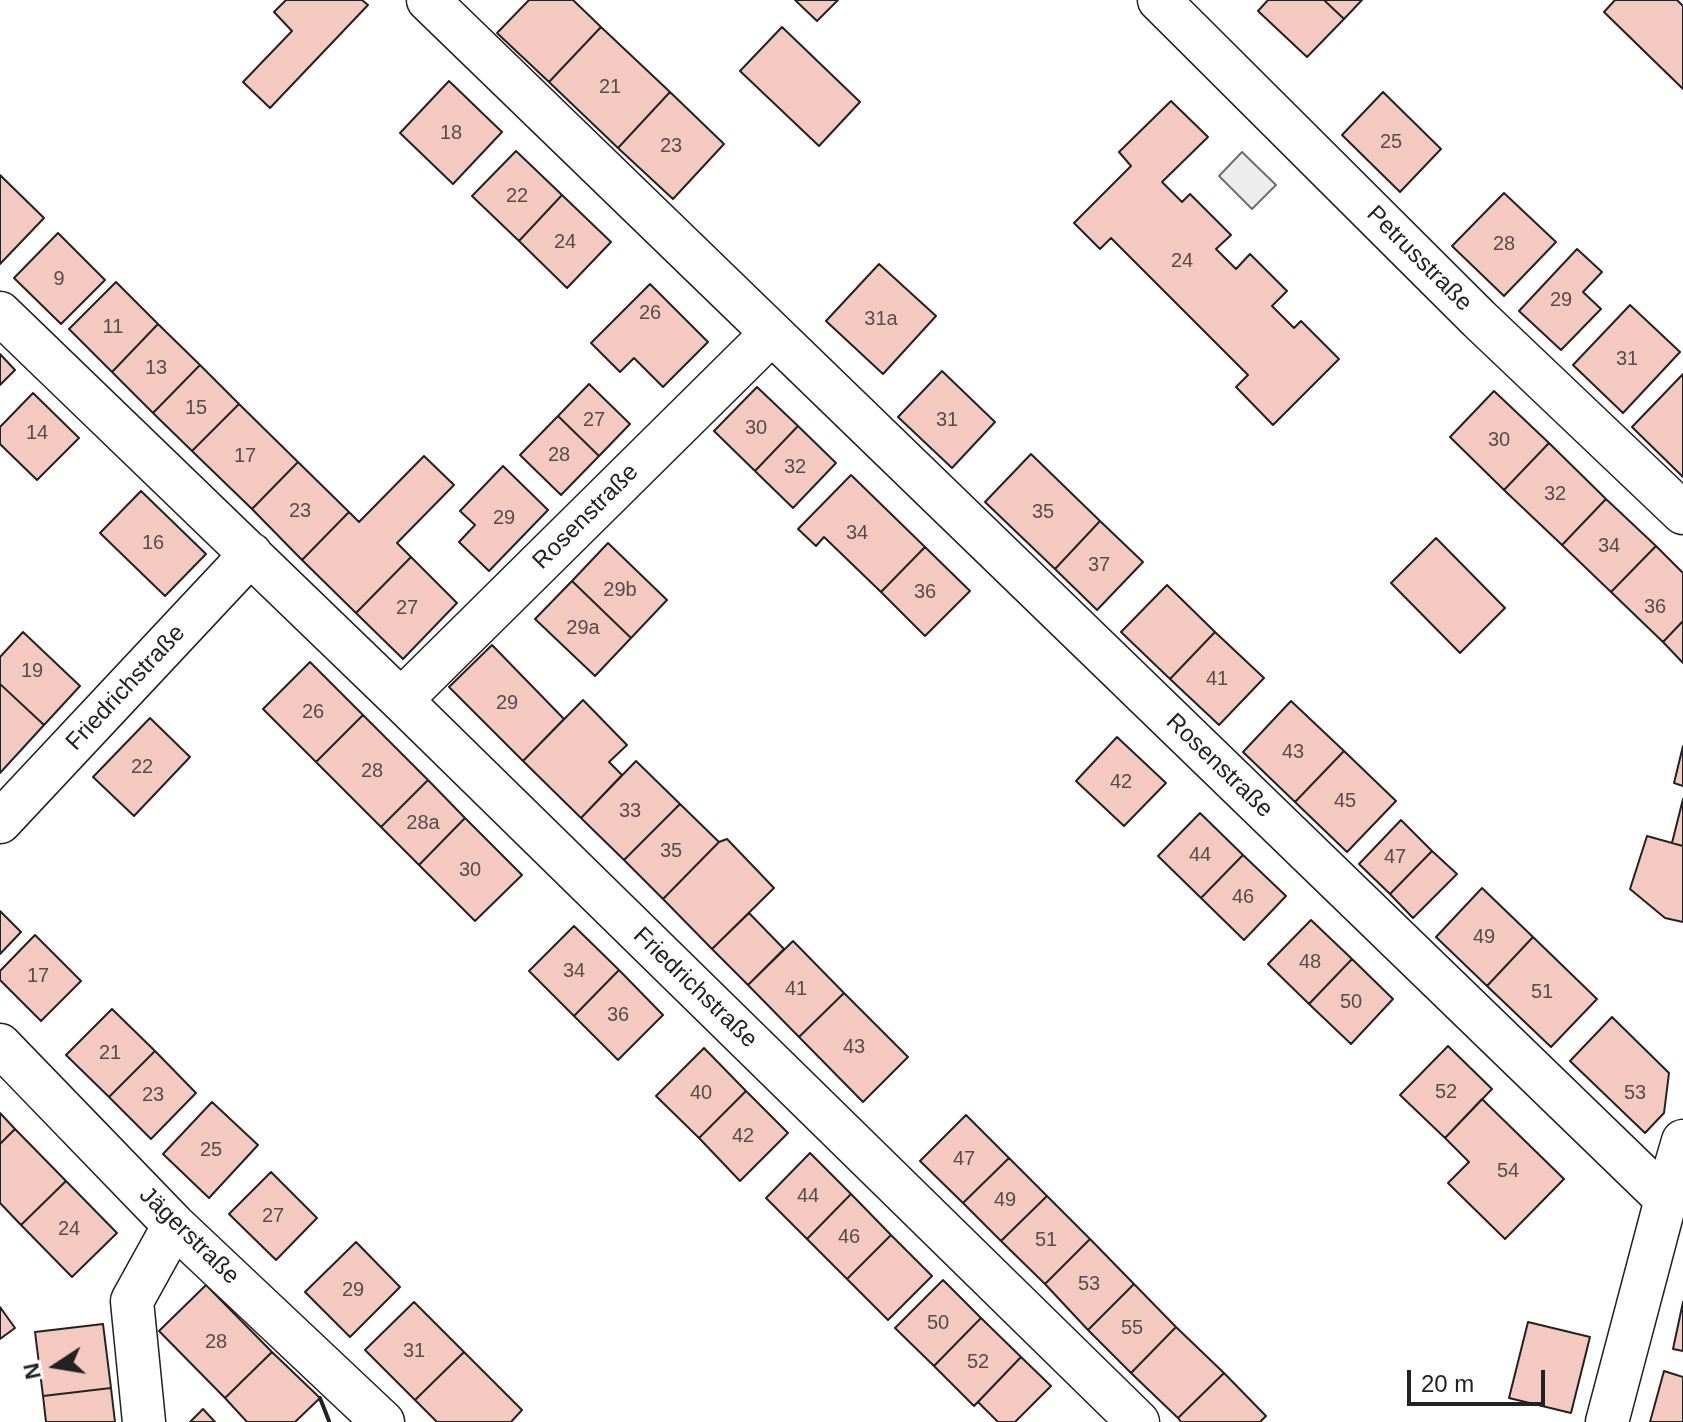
<!DOCTYPE html>
<html>
<head>
<meta charset="utf-8">
<style>
  body { margin:0 }
  #map { position:relative; width:1683px; height:1422px; overflow:hidden; background:#fff; font-family:Arial,sans-serif }
  canvas { display:block }
  .north { position:absolute; left:16px; top:1326px; width:80px; height:80px; -webkit-text-stroke:6px #fff; paint-order:stroke; rotate:258deg; font-size:22px; font-weight:700; line-height:32px; text-align:center; color:#222 }
  .north::after { content:''; display:block; margin:auto; width:28px; height:36px; background:#222; clip-path:polygon(50% 0,100% 100%,50% 72%,0 100%) }
  .scale { position:absolute; left:1407px; top:1370px; width:138px; height:36px; box-sizing:border-box; border:4px solid #222; border-top:0; padding-left:10px; font-size:24px; line-height:28px; white-space:nowrap; color:#222; -webkit-text-stroke:6px #fff; paint-order:stroke }
</style>
</head>
<body>
<div id="map">
<canvas width="1683" height="1422"></canvas>
<div class="north">N</div>
<div class="scale">20 m</div>
</div>
<script>
const ctx = document.querySelector('canvas').getContext('2d');
ctx.lineJoin = 'round';
function fillPath(path, color) { ctx.fillStyle = color; ctx.fill(path, 'evenodd'); }
function trace(path, color, width, dash) { ctx.strokeStyle = color; ctx.lineWidth = width; ctx.lineCap = dash ? 'butt' : 'round'; ctx.setLineDash(dash || []); ctx.stroke(path); }
function label(font, color, halo, rows, align = 'center') {
  ctx.font = font + ' Arial,sans-serif'; ctx.lineWidth = 6; ctx.setLineDash([]); ctx.textBaseline = 'middle'; ctx.strokeStyle = halo; ctx.fillStyle = color; for (const [text, x, y, turn = 0] of rows) {
    ctx.save(); ctx.translate(x, y); ctx.rotate((+turn || 0) * Math.PI / 180); ctx.textAlign = isNaN(turn) ? turn : align; if (halo) ctx.strokeText(text, 0, 0); ctx.fillText(text, 0, 0); ctx.restore();
  }
}
const parking = new Path2D(`
  M1242 152 1276 185 1252 209 1219 176Z`);
fillPath(parking, '#ededed');
trace(parking, '#6f6f6f', 2);
const building = new Path2D(`
  M286 0H362L368 5 270 108 243 82 292 31 274 12Z
  M529 0H573L601 27 549 82 497 33Z
  M795 0H838L817 21Z
  M1268 0H1324L1344 19 1307 57 1258 11Z
  M1324 0H1362L1344 19Z
  M1615 0H1677L1683 6V89L1604 12Z
  M601 27 670 92 618 148 549 82Z
  M782 27 860 102 819 146 740 71Z
  M449 81 502 132 453 184 400 133Z
  M670 92 724 144 673 199 618 148Z
  M1383 92 1441 149 1400 192 1342 135Z
  M1171 101 1208 137 1162 182 1182 202 1190 194 1231 235 1216 249 1236 269 1250 254 1287 291 1272 306 1294 328 1301 321 1339 359 1273 425 1236 387 1248 375 1111 238 1100 249 1074 223 1131 166 1119 152Z
  M516 151 562 195 519 241 472 196Z
  M0 175 44 218 0 264Z
  M1504 193 1556 242 1504 296 1452 246Z
  M562 195 611 242 567 288 519 241Z
  M58 233 105 280 61 324 14 278Z
  M1577 249 1602 272 1583 292 1601 309 1561 350 1519 311Z
  M879 264 936 316 883 374 826 321Z
  M116 282 158 324 112 372 69 329Z
  M650 284 708 342 663 387 634 358 620 372 591 343Z
  M1630 305 1680 352 1623 413 1573 365Z
  M158 324 200 365 153 413 112 372Z
  M0 354 15 370 0 385Z
  M200 365 239 404 192 451 153 413Z
  M942 371 995 422 952 468 898 417Z
  M1683 374V477L1632 427Z
  M589 384 630 424 599 456 558 416Z
  M757 387 798 426 755 471 714 431Z
  M1494 391 1549 443 1504 490 1450 437Z
  M33 393 79 438 37 480 0 444V427Z
  M239 404 298 462 252 509 192 451Z
  M558 416 599 456 561 495 520 455Z
  M798 426 836 463 793 508 755 471Z
  M1549 443 1606 499 1562 545 1504 490Z
  M1031 454 1100 521 1055 569 985 502Z
  M424 456 454 485 397 543 411 557 356 613 302 560 349 512 359 522Z
  M298 462 349 512 302 560 252 509Z
  M503 466 548 510 489 571 459 542 475 525 460 511Z
  M851 475 925 547 881 592 824 537 816 546 798 529Z
  M141 491 206 554 165 596 100 533Z
  M1606 499 1656 546 1611 592 1562 545Z
  M1100 521 1143 562 1097 610 1055 569Z
  M1436 538 1505 608 1460 653 1391 583Z
  M608 543 667 600 631 638 572 581Z
  M1656 546 1683 573V621L1663 642 1611 592Z
  M925 547 970 591 925 636 881 592Z
  M411 557 457 603 403 659 356 613Z
  M572 581 631 638 595 676 535 619Z
  M1167 585 1215 632 1170 679 1121 632Z
  M1683 621V663L1663 642Z
  M23 632 80 686 44 725 0 684V657Z
  M1215 632 1264 678 1219 725 1170 679Z
  M492 645 564 719 523 761 449 687Z
  M310 662 363 715 316 762 263 709Z
  M0 684 44 725 0 773Z
  M583 700 627 745 609 762 622 775 581 818 523 761Z
  M1291 701 1344 751 1295 802 1243 752Z
  M363 715 428 780 381 827 316 762Z
  M150 718 190 757 134 816 93 777Z
  M1117 737 1166 783 1124 826 1076 781Z
  M1683 746V786L1674 783Z
  M1344 751 1396 801 1347 852 1295 802Z
  M636 761 680 804 624 860 581 818Z
  M428 780 465 818 419 865 381 827Z
  M1683 799V846L1672 843Z
  M680 804 719 842 663 899 624 860Z
  M1200 813 1243 855 1201 898 1158 856Z
  M465 818 522 875 475 921 419 865Z
  M1401 820 1432 851 1390 894 1359 864Z
  M1647 836 1683 846V922L1665 918 1630 889Z
  M727 839 774 888 712 949 663 899 719 842Z
  M1432 851 1457 874 1413 918 1390 894Z
  M1243 855 1286 896 1244 940 1201 898Z
  M1482 888 1533 937 1487 986 1436 937Z
  M0 911 21 932 0 954Z
  M749 913 784 949 748 985 712 949Z
  M1311 920 1352 959 1309 1004 1268 964Z
  M574 926 619 970 574 1016 529 971Z
  M35 935 81 981 41 1021 0 980V971Z
  M1533 937 1597 999 1551 1047 1487 986Z
  M793 941 844 993 799 1037 748 985Z
  M1352 959 1393 999 1351 1044 1309 1004Z
  M619 970 663 1015 618 1060 574 1016Z
  M844 993 908 1057 863 1102 799 1037Z
  M112 1009 155 1051 109 1097 66 1055Z
  M1612 1017 1669 1073 1664 1113 1645 1133 1570 1061Z
  M1448 1046 1492 1089 1445 1138 1400 1095Z
  M704 1048 746 1091 699 1138 656 1096Z
  M155 1051 196 1093 151 1139 109 1097Z
  M746 1091 788 1133 740 1181 699 1138Z
  M1482 1099 1564 1179 1505 1239 1448 1183 1469 1162 1445 1138Z
  M212 1102 258 1145 209 1198 163 1154Z
  M0 1113 15 1129 0 1144Z
  M966 1115 1009 1158 963 1203 920 1161Z
  M15 1129 66 1181 21 1225 0 1203V1144Z
  M810 1153 851 1194 807 1239 766 1198Z
  M1009 1158 1047 1196 1001 1241 963 1203Z
  M271 1172 317 1218 276 1260 229 1214Z
  M66 1181 117 1233 72 1277 21 1225Z
  M851 1194 891 1235 847 1279 807 1239Z
  M1047 1196 1090 1239 1045 1284 1001 1241Z
  M891 1235 932 1276 888 1320 847 1279Z
  M1090 1239 1134 1284 1088 1330 1045 1284Z
  M356 1242 400 1287 350 1337 305 1292Z
  M943 1280 981 1318 934 1366 895 1328Z
  M1134 1284 1176 1327 1131 1373 1088 1330Z
  M206 1285 272 1352 225 1398 159 1331Z
  M414 1302 464 1352 415 1400 365 1350Z
  M1683 1302V1351L1673 1349Z
  M0 1307 15 1328 0 1339Z
  M981 1318 1021 1357 974 1406 934 1366Z
  M1528 1322 1590 1337 1571 1413 1509 1398Z
  M103 1324 111 1388 43 1396 35 1332Z
  M1176 1327 1224 1373 1178 1418 1131 1373Z
  M272 1352 320 1398 295 1422H247L225 1398Z
  M464 1352 522 1410 511 1422H437L415 1400Z
  M1021 1357 1051 1386 1015 1422H998L978 1402Z
  M1664 1371 1683 1377V1422H1650Z
  M1224 1373 1266 1416 1260 1422H1181L1178 1418Z
  M111 1388 115 1422H46L43 1396Z
  M203 1409 215 1422H190Z`);
fillPath(building, '#f3c9c0');
trace(building, '#222', 2);
const street = new Path2D(`
  M428 0 1666 1199
  M1159 0 1479 319 1683 513
  M0 313 401 700 1138 1422
  M401 700 772 333
  M0 822 251 554
  M0 1045 174 1225 383 1422
  M144 1422 132 1301 174 1225
  M1607 1422 1666 1199 1683 1141`);
trace(street, '#222', 45);
trace(street, '#fff', 42);
trace(new Path2D(`
  M320 1398 329 1421`), '#222', 4);
label('20px', '#564c4a', null, [
  ["21",610,87],
  ["18",451,133],
  ["25",1391,142],
  ["23",671,146],
  ["22",517,196],
  ["24",565,242],
  ["28",1504,244],
  ["24",1182,261],
  ["9",59,279],
  ["29",1561,300],
  ["26",650,313],
  ["31a",881,319],
  ["11",113,327],
  ["31",1627,359],
  ["13",156,368],
  ["15",196,408],
  ["27",594,420],
  ["31",947,420],
  ["30",756,428],
  ["14",37,433],
  ["30",1499,440],
  ["28",559,455],
  ["17",245,456],
  ["32",795,467],
  ["32",1555,494],
  ["23",300,511],
  ["35",1043,512],
  ["29",504,518],
  ["34",857,533],
  ["16",153,543],
  ["34",1609,546],
  ["37",1099,565],
  ["29b",620,590],
  ["36",925,592],
  ["36",1655,607],
  ["27",407,608],
  ["29a",583,628],
  ["19",32,671],
  ["41",1217,679],
  ["29",507,703],
  ["26",313,712],
  ["43",1293,752],
  ["22",142,767],
  ["28",372,771],
  ["42",1121,782],
  ["45",1345,801],
  ["33",630,811],
  ["28a",423,823],
  ["35",671,851],
  ["44",1200,855],
  ["47",1395,857],
  ["30",470,870],
  ["46",1243,897],
  ["49",1484,937],
  ["48",1310,962],
  ["34",574,971],
  ["17",38,976],
  ["41",796,989],
  ["51",1542,992],
  ["50",1351,1002],
  ["36",618,1015],
  ["43",854,1047],
  ["21",110,1053],
  ["52",1446,1092],
  ["40",701,1093],
  ["53",1635,1093],
  ["23",153,1095],
  ["42",743,1136],
  ["25",211,1150],
  ["47",964,1159],
  ["54",1508,1171],
  ["44",808,1196],
  ["49",1005,1200],
  ["27",273,1216],
  ["24",69,1229],
  ["46",849,1237],
  ["51",1046,1240],
  ["53",1089,1284],
  ["29",353,1290],
  ["50",938,1323],
  ["55",1132,1328],
  ["28",216,1342],
  ["31",414,1351],
  ["52",978,1362]
]);
label('24px', '#222', '#fff', [
  ["Petrusstraße",1419,259,45],
  ["Rosenstraße",586,517,-45],
  ["Friedrichstraße",126,688,-47],
  ["Rosenstraße",1219,766,44],
  ["Friedrichstraße",695,988,44],
  ["Jägerstraße",189,1236,44]
]);
</script>
</body>
</html>
